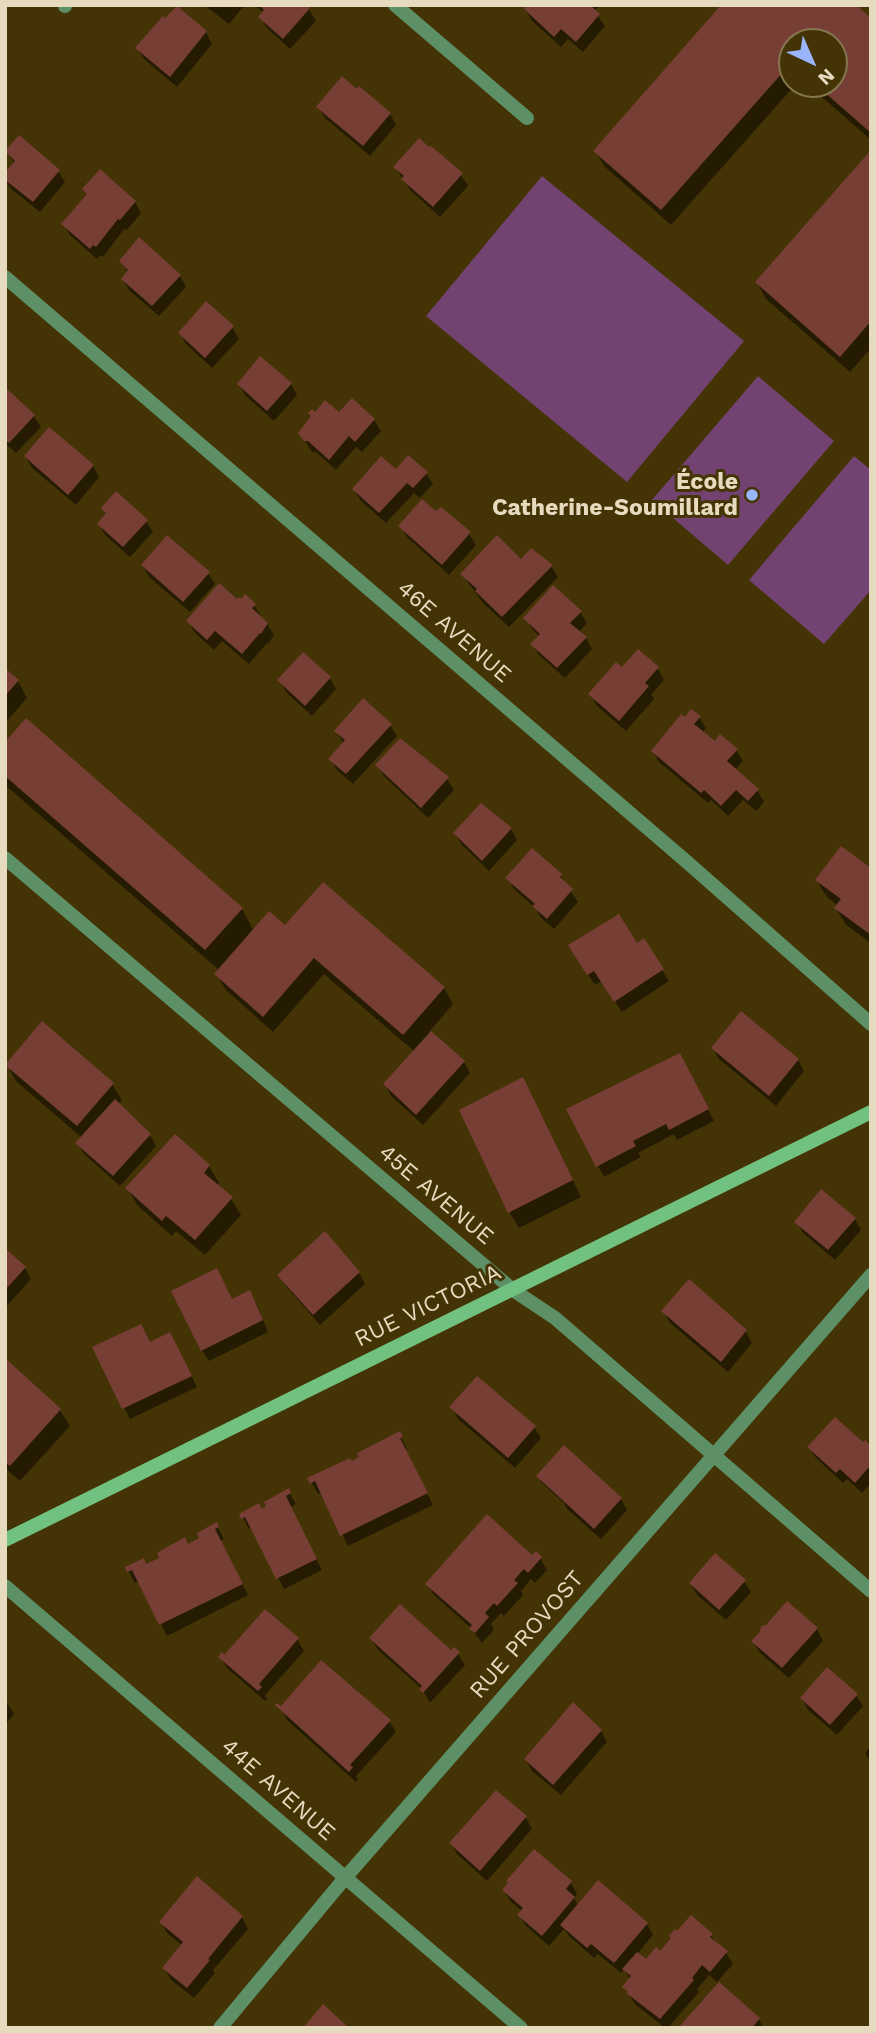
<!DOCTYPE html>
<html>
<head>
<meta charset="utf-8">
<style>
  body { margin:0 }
  #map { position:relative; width:876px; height:2033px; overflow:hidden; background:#443405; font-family:"Work Sans",sans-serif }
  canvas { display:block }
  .frame { position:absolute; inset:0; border:7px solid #e6dbbe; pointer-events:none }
  .north { position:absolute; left:778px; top:28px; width:70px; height:70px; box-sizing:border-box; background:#443405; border:2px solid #85774f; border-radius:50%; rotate:136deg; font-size:19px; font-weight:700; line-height:28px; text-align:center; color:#e6dbbe }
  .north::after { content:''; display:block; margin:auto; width:24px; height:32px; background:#9bb5fd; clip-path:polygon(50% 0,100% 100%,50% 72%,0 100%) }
</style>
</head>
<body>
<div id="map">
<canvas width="876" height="2033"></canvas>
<div class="frame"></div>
<div class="north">N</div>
</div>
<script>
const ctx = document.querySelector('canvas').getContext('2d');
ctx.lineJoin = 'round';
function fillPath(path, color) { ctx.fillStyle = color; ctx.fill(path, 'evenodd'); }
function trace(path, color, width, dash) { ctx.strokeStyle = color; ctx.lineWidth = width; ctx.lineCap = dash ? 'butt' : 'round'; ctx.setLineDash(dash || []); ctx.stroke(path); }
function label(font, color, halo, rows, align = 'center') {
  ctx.font = font + ' "Work Sans",sans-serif'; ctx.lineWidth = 6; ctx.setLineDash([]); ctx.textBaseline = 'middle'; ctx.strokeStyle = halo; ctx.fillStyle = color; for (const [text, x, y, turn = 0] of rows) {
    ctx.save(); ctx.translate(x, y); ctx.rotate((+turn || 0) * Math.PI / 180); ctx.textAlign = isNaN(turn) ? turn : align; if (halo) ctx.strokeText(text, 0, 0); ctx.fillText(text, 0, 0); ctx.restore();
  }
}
fillPath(new Path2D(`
  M542 176 744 341 627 482 426 316Z
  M758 376 834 441 728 565 652 500Z
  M854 456 871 470V590L824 644 749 580Z`), '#724270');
fillPath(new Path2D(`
  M204 5H245L229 24Z
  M254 5H304L309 9 316 21 290 49 267 28 260 17 264 13Z
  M529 5H600L594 11 605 26 583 52 568 39 561 47 532 21 526 10Z
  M723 5 871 21V140L807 84H834V42H792V84H796L671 225 605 167 595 151Z
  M206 32 212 44 177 87 144 59 137 48Z
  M318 107 390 114 396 125 370 156 325 118Z
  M7 152 58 171 65 182 40 212 10 188 5 179 15 164Z
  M871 153V348L850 372 766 299 757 282Z
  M395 167 461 175 468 186 440 217 410 190Z
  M84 189 135 202 141 213 127 230 125 228 103 257 100 255 97 259 70 235 63 224 88 196Z
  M121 261 180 276 186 287 159 316 129 290 123 279 128 273Z
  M232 327 239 339 212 368 186 344 180 333Z
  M239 384H291L297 395 274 421 245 395Z
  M5 390 34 416 41 427 16 453 5 443Z
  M315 415H339L374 420 381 431 362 452 356 447 336 470 316 452H312L300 433Z
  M26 457 93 466 99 477 76 505 32 468Z
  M396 471 426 473 433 484 420 498 414 493 386 523 361 501 354 490Z
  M436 513 469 534 476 545 449 575 407 537 401 526Z
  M146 521 153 532 130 557 105 535 99 524Z
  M143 566 208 573 215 584 190 612 149 577Z
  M551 566 558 577 509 627 483 603 462 574Z
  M237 601 254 605 261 616 260 617 267 624 274 635 268 644 267 643 249 664 222 641 214 650 195 633 188 621Z
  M580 612 587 623 579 632 586 638 592 649 565 678 539 655 533 644 540 637 532 629 526 618Z
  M638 651 658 669 664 680 651 695 654 699 626 731 597 706 590 694 622 669Z
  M5 670 18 681 27 698 5 723Z
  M330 678 336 689 312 716 286 692 280 681Z
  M699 717 706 728 702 733 715 743 736 750 743 761 735 770 757 790 764 802 756 811 743 800 728 816 711 800 708 803 659 762 653 751 685 719Z
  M390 725 397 736 353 784 337 770 331 759 344 744 336 731Z
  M5 745 242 909 254 931 286 928 444 988 453 1004 429 1032 464 1062 470 1073 423 1125 391 1096 385 1084 415 1052 324 974 273 1032 226 990 216 974 219 970 5 785Z
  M377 765 447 779 454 790 428 818 384 776Z
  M511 829 517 840 489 871 462 845 455 834Z
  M871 870V943L846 925 836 908 838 906 827 897 817 881Z
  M560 875 578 902 554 929 541 918 536 909 514 889 508 878Z
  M644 940 669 981 622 1012 602 981 595 985 577 957 636 945Z
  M713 1048 798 1060 804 1071 776 1106 719 1059Z
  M7 1064 112 1084 122 1100 118 1104 150 1135 156 1146 120 1186 84 1154 77 1143 82 1138 16 1081Z
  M686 1067 714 1121 677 1140 674 1134 638 1153 641 1157 604 1177 598 1166Z
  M532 1096 581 1197 519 1228 509 1212Z
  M209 1166 219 1183 216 1186 231 1199 241 1215 205 1255 176 1231 172 1236 137 1205 128 1189Z
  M855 1219 861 1230 835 1260 803 1233 797 1222Z
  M325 1234 359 1273 365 1284 320 1325 286 1286 280 1275Z
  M5 1250 25 1268 31 1279 5 1308Z
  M689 1281 746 1332 752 1343 728 1372 670 1323 663 1311Z
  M232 1301 256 1303 268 1332 209 1361 202 1350Z
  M150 1344 176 1346 197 1387 130 1419 94 1348Z
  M6 1361 60 1410 70 1426 20 1481 5 1468Z
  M452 1407 534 1427 541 1438 515 1468 458 1419Z
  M399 1433 407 1449 405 1450 433 1505 348 1546 322 1492 318 1494 309 1478 351 1464Z
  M863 1445 871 1448V1483L862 1493 847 1479 843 1483 816 1458 809 1447Z
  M538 1476 621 1499 627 1510 601 1539 567 1509 564 1503 541 1482Z
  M288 1491 296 1504 290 1508 322 1570 284 1589 252 1527 249 1529 241 1514 261 1511Z
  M216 1524 224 1539 220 1541 248 1595 167 1636 139 1581 135 1583 127 1568 146 1566 202 1538Z
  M533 1557 540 1558 547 1570 535 1583 531 1579 521 1591 523 1595 504 1616 501 1613 491 1624 494 1630 482 1643 471 1628 434 1595 427 1584Z
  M744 1581 751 1592 726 1620 697 1595 691 1584Z
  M817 1629 823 1641 789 1678 760 1653 753 1641 762 1632Z
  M297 1639 304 1651 265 1695 267 1699 265 1701 227 1668 220 1657Z
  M371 1639 458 1654 465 1665 430 1703 422 1689 378 1650Z
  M856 1695 863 1706 837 1735 808 1710 802 1698Z
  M5 1699 14 1714 5 1725Z
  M281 1708 389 1721 396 1732 356 1776 358 1780 356 1782 287 1720Z
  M601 1731 607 1742 561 1795 532 1771 526 1760Z
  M871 1746V1763L865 1753Z
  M496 1792 526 1818 532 1829 487 1881 457 1854 451 1843Z
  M571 1883 577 1894 574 1898 578 1906 647 1924 653 1935 637 1954 646 1962 661 1953 711 1935 717 1944 726 1953 733 1964 717 1982 709 1975 697 1989 699 1992 668 2028H665L635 2004 624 1987 630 1979 624 1969 621 1973 598 1954 594 1958 569 1936 564 1929 549 1946 526 1926 519 1915 522 1911 511 1902 504 1891Z
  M242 1917 248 1929 213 1970 215 1973 194 1998 171 1980 164 1968 183 1946 167 1933 161 1922Z
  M719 1984 759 2020 764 2028H681Z`), '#0007');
fillPath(new Path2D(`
  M259 5H307L310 8 283 39 258 17 264 10Z
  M527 5H590L600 14 576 42 561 29 554 37 524 9Z
  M721 5H856L871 18V133L815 84H834V42H792V64L791 63 661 210 593 151Z
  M177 6 207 31 170 77 135 48 163 16 165 18Z
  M342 76 357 89 359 86 391 113 363 146 316 107Z
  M19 135 60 170 33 202 5 180V172L15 161 5 151Z
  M419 138 429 147 431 146 463 173 433 207 401 179 404 176 393 167Z
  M871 150V321L840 357 755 282Z
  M100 169 136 201 120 220 118 219 96 247 93 245 90 249 61 224 87 194 82 189Z
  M139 237 181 275 152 306 121 279 128 270 119 261Z
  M206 301 234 326 205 358 178 333Z
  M260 356 292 383 267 411 237 384Z
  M5 387 35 415 9 443 5 440Z
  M352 398 375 419 355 442 349 436 329 460 308 441H304L298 433 311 416 308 413 312 409 315 412 325 400 339 412Z
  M49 427 94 465 68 495 24 456Z
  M408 455 428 472 413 488 407 483 379 513 352 489 381 456 396 469Z
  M116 491 148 520 123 547 97 524 106 513 101 508Z
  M422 499 436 511 441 507 471 532 442 565 398 526Z
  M167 535 210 572 183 602 141 565Z
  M497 535 521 559 531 548 553 565 502 617 475 591 477 589 460 574Z
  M219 583 237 599 239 597 241 599 245 594 256 604 252 608 268 623 261 634 260 633 242 654 215 631 207 640 186 621Z
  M553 585 582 611 570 623 587 637 557 668 530 644 540 634 523 618Z
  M638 649 659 667 645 683 649 686 619 721 588 694 616 662 622 667Z
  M303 652 331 677 305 706 277 680Z
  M5 668 19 680 5 696Z
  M363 698 392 724 346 774 328 759 345 740 334 731Z
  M691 709 701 716 694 724 715 741 720 734 738 749 727 761 759 789 748 801 736 790 721 806 704 790 701 793 651 751 681 714 685 717Z
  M26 718 243 908 205 950 5 776V742Z
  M400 738 449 777 421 808 375 765Z
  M481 803 512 828 482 861 453 833Z
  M841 846 871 868V935L834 908 841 899 815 880Z
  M532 848 562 874 560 877 573 889 547 919 532 906 535 904 505 878Z
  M323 882 445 987 403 1035 314 958 263 1017 214 974 269 911 285 925Z
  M619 914 637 943 644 938 664 969 614 1002 594 971 587 975 568 945Z
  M741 1011 799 1059 769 1096 711 1048Z
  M42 1021 114 1083 77 1126 5 1065Z
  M431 1031 465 1061 416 1115 383 1084Z
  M680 1053 709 1109 669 1130 666 1124 633 1141 636 1146 596 1167 566 1109Z
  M523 1077 573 1180 508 1213 459 1110Z
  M115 1099 151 1134 113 1176 75 1143Z
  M175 1134 210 1165 204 1173 233 1197 195 1240 166 1216 162 1221 125 1188Z
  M821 1189 856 1218 828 1250 794 1222Z
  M325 1231 360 1272 313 1315 277 1275Z
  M5 1248 26 1267 5 1290Z
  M217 1268 232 1299 250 1290 263 1320 201 1351 171 1291Z
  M689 1279 747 1330 721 1362 661 1311Z
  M141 1324 150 1342 170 1332 192 1376 122 1409 92 1347Z
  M5 1358 61 1409 10 1466 5 1462Z
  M477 1376 536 1426 508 1458 449 1407Z
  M835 1417 863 1442 865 1440 871 1446V1465L855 1483 840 1469 836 1473 807 1447Z
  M400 1431 403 1437 400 1438 428 1493 340 1536 315 1481 310 1484 307 1478 350 1458 352 1461 359 1457 357 1453Z
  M564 1445 622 1498 594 1529 536 1476Z
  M289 1488 291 1493 286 1496 317 1559 276 1579 245 1517 241 1519 239 1514 259 1503 262 1509 266 1506 264 1502Z
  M487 1514 532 1555 536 1551 542 1557 528 1573 524 1569 514 1580 518 1583 497 1606 494 1603 485 1613 489 1617 475 1633 469 1629 472 1625 425 1584Z
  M217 1522 219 1527 215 1529 243 1584 159 1625 132 1570 127 1572 125 1567 144 1558 146 1564 159 1558 157 1553 185 1537 188 1544 199 1538 197 1533Z
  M715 1553 746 1580 719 1610 689 1583Z
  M787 1601 818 1628 782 1668 751 1641 760 1632 761 1626 766 1625Z
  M400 1604 451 1650 454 1647 460 1652 423 1693 419 1689 422 1686 369 1638Z
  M265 1609 299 1638 259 1684 262 1687 258 1691 218 1657 222 1652 224 1655Z
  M321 1660 391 1720 350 1765 353 1767 349 1772 275 1705 277 1703 281 1706Z
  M827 1667 858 1694 830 1725 800 1698Z
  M573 1702 602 1730 553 1785 524 1759Z
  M496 1790 527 1816 480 1871 449 1843Z
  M534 1849 572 1881 566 1889 575 1897 542 1936 517 1915 523 1908 502 1890 508 1883 506 1881Z
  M197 1876 243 1916 208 1959 210 1960 187 1988 162 1968 183 1942 159 1922Z
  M598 1880 648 1923 614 1963 591 1944 587 1948 560 1925Z
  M691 1915 713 1934 710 1937 728 1951 710 1972 702 1965 692 1978 694 1980 660 2019 626 1993 628 1992 622 1987 631 1976 622 1969 637 1952 646 1959 656 1947 660 1951 671 1938 669 1936 675 1929 677 1931Z
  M719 1982 760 2018 752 2028H678Z
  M323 2004 349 2028H303Z`), '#773e36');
trace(new Path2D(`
  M395 5 527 118
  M65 6V5
  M5 277 687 862 871 1024
  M5 858 513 1290 555 1318 871 1591
  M5 1586 521 2028`), '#5e9067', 14);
trace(new Path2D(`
  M220 2028 345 1878 871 1275`), '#5e9067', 14);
trace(new Path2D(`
  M5 1540 871 1112`), '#71c280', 14);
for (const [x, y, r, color] of [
  [752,495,7,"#9bb5fd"]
]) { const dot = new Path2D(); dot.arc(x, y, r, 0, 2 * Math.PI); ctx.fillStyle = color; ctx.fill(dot); trace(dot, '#443405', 2.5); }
label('bold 23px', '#e6dbbe', '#443405', [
  ["École",738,482],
  ["Catherine-Soumillard",738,508]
], 'right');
label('23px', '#e6dbbe', '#443405', [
  ["46E AVENUE",454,632,41],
  ["45E AVENUE",436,1195,40],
  ["RUE VICTORIA",428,1306,-26],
  ["RUE PROVOST",527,1635,-49],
  ["44E AVENUE",278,1790,41]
]);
</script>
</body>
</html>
